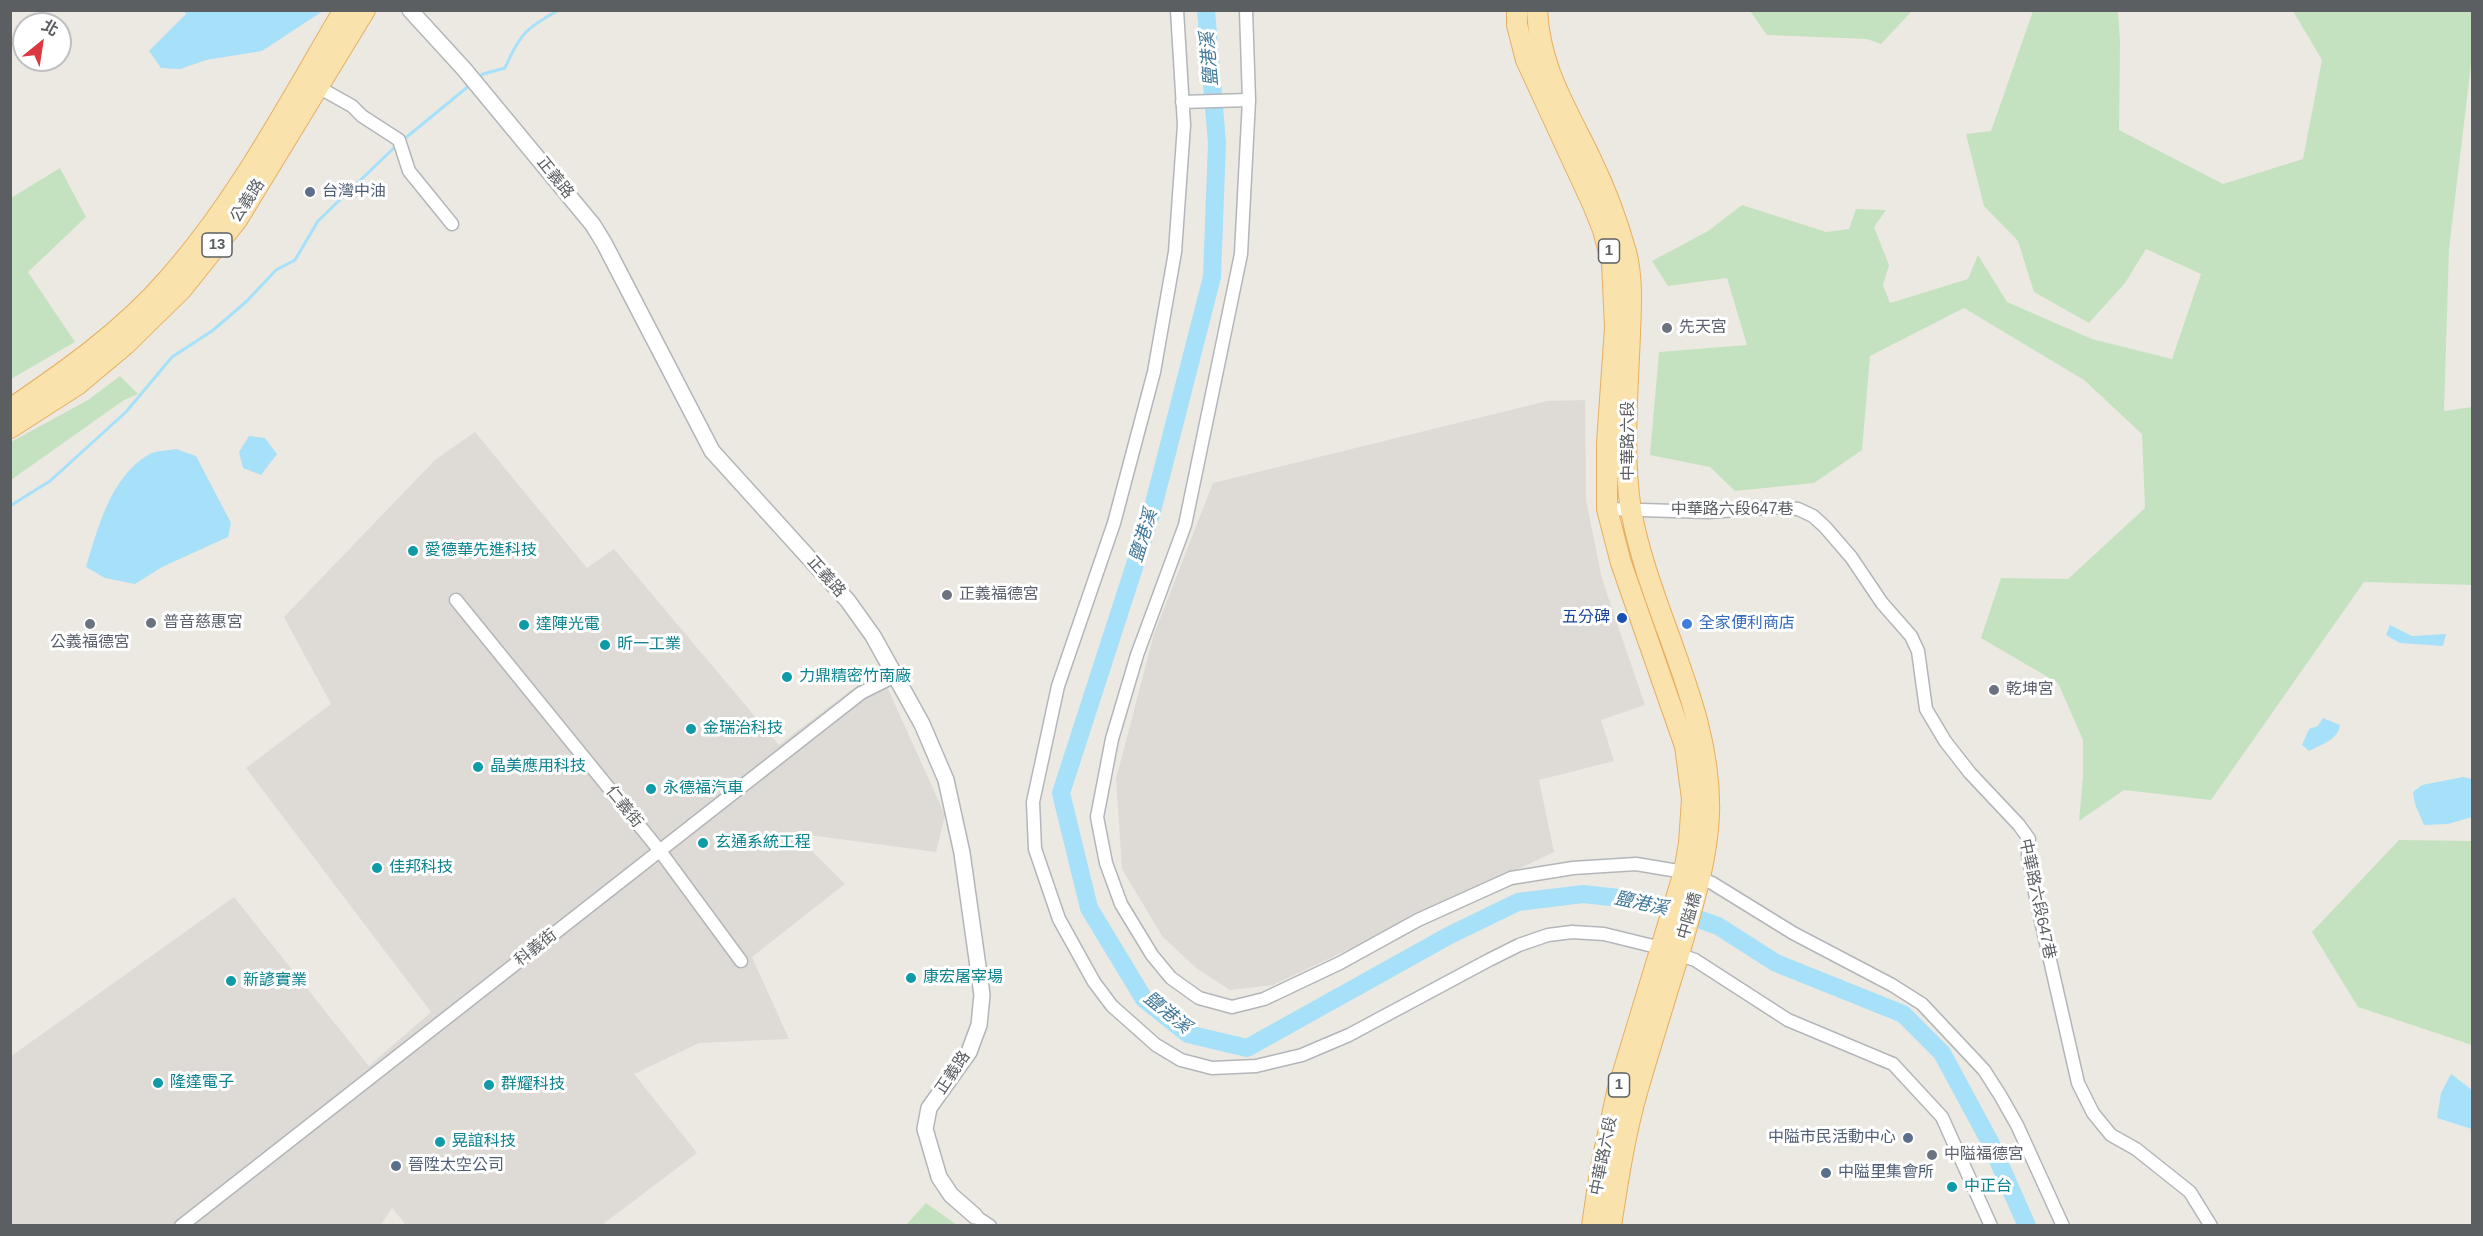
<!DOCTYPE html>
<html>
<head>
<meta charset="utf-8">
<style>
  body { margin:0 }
  #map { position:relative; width:2483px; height:1236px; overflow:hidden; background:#ece9e2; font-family:Helvetica,"Noto Sans TC",sans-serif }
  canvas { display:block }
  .frame { position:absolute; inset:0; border:12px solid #5b5f62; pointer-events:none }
  .north { position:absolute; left:12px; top:12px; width:60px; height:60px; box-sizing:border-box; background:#fff; border:2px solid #bdbfc0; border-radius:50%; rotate:30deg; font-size:16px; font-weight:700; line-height:24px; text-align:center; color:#5b5f62 }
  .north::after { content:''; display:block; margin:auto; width:21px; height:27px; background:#dc3842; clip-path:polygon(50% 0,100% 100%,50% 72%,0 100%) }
</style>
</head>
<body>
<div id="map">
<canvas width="2483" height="1236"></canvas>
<div class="frame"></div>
<div class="north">北</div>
</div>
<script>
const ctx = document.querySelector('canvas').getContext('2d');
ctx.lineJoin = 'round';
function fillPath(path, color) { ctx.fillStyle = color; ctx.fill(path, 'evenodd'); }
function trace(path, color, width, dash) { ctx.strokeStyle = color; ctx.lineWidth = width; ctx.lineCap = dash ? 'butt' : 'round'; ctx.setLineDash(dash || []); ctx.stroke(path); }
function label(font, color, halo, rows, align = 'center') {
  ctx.font = font + ' Helvetica,"Noto Sans TC",sans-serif'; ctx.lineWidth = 6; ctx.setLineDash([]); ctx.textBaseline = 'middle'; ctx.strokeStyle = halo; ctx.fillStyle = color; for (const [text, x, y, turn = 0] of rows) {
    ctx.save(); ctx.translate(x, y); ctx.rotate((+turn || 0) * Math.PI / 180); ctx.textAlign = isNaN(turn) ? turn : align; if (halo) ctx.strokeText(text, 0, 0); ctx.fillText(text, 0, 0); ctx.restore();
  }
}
fillPath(new Path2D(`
  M1585 400 1586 500 1602 579 1645 705 1601 720 1614 761 1539 780 1554 852 1273 985 1230 990 1196 968 1162 936 1122 869 1116 779 1154 634 1213 483 1547 401Z
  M475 432 587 568 614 549 779 745 879 669 945 815 936 852 794 833 845 884 752 957 789 1039 699 1043 634 1074 697 1153 602 1225H406L392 1208 380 1226 11 1225 10 1057 234 897 369 1066 431 1012 246 768 331 704 284 617 435 460Z`), '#dedbd7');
fillPath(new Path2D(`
  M1750 11H1912L1881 44 1867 39 1767 35Z
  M2033 11H2118L2120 42 2119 130 2223 184 2303 159 2322 60 2293 11H2472V56L2449 249 2444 411 2472 407V585L2364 582 2211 800 2124 790 2079 821 2083 777V740L2058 683 1981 638 2001 578 2068 579 2145 508 2142 434 2084 380 1964 308 1870 356 1862 450 1814 483 1735 491 1710 467 1650 455 1659 352 1747 345 1727 278 1668 286 1652 261 1708 231 1742 205 1826 232 1849 229 1856 209 1886 210 1874 227 1889 265 1883 285 1890 303 1968 279 1978 255 2007 302 2092 339 2172 359 2201 274 2146 249 2125 283 2089 323 2034 292 2018 241 1984 206 1966 134 1991 131Z
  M60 168 86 217 28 272 75 342 11 379V198Z
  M120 376 138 394 124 400 11 480V442L88 400Z
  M2399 840 2472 841V1045L2358 1007 2312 932Z
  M926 1203 957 1225H906Z`), '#c5e2c0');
fillPath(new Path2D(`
  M184 11H323L262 51 206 60 180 69 161 68 149 51 186 14Z
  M249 436 265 438 277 454 261 475 243 468 239 452Z
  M176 449 196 456 231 523 228 537 162 567 135 584 105 578 86 567C98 528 110 478 148 455 155 450 168 451 176 449Z
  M2390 625 2412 636 2446 634 2443 646 2400 643 2386 635Z
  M2323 718 2340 725C2338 740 2322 744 2309 751L2302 745 2309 729 2318 726Z
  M2463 777 2472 779V817L2448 824 2424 825 2415 804 2413 792 2422 785Z
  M2451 1074 2472 1090V1129L2437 1118 2441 1093Z`), '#a6e0f9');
trace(new Path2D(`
  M477 79 483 74 505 68C520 34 526 28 559 10
  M403 140 470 85
  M10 506 50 481 126 412 172 357 212 331 247 301 276 270 295 260 318 221 398 144`), '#a6e0f9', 3);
trace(new Path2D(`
  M1206 10 1217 143 1212 277 1151 515 1061 793 1089 908 1144 999 1188 1034 1247 1048 1450 935 1518 902 1583 894 1647 901 1718 926 1776 963 1903 1014 1942 1053 1990 1142 2027 1226`), '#a6e0f9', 18);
const minor = new Path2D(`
  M1177 10 1184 125 1175 252 1154 372 1114 523 1058 686 1033 802 1035 849 1059 919 1094 982 1112 1006 1156 1045 1181 1060 1212 1068 1256 1066 1302 1055 1349 1035 1489 960 1519 945 1548 935 1572 932 1604 934 1661 948 1695 960 1788 1020 1893 1064 1942 1117 1991 1226
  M1246 10 1249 100 1241 254 1185 525 1137 655 1112 739 1097 817 1106 863 1121 904 1152 955 1171 978 1199 998 1232 1007 1264 999 1340 963 1418 920 1511 878 1573 868 1636 864 1684 872 1712 883 1793 933 1892 985 1922 1004 1984 1070 2000 1095 2017 1125 2063 1226
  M318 87 352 106 362 116 399 140 409 171 452 224
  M1182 102 1249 100
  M1607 509 1709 512 1777 507 1798 509 1813 516 1825 527 1851 557 1882 603 1911 636 1918 651 1926 709 1945 741 1970 773 2019 825 2029 839 2028 855 2037 903 2078 1083 2093 1113 2111 1135 2136 1149 2190 1192 2211 1226
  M456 600 660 851 741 961
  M975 1216 990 1226
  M181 1226 861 693 895 676`);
const tertiary = new Path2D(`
  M410 10 464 69 593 225 604 243 712 451 848 601 873 636 922 724 946 780 962 853 982 995 979 1025 969 1052 929 1108 925 1129 939 1177 951 1195 975 1216`);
const primary = new Path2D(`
  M1517 10V25L1526 60 1593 205 1603 230 1612 263 1615 327 1607 443V509L1621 563 1685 746 1692 799 1689 843 1684 872 1617 1092 1600 1171 1592 1226
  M1537 10C1540 68 1566 107 1590 157 1605 188 1617 219 1626 252 1633 279 1631 306 1630 333 1628 390 1622 454 1631 510 1649 612 1713 709 1709 815 1707 860 1694 901 1682 944 1667 993 1652 1041 1638 1089 1625 1134 1618 1180 1611 1226
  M10 409C66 371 123 331 168 279 239 199 289 102 344 10
  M10 428 77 385 126 344 182 289 237 220 365 10`);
trace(minor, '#b3b6b9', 15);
trace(tertiary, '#b3b6b9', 18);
trace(primary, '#e7af61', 22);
trace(minor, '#fff', 12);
trace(tertiary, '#fff', 15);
trace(primary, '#f9e2ab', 20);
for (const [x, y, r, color] of [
  [310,192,6,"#5c6f8a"],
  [1667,328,6,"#6b7280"],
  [413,551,6,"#0f9aa8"],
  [947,595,6,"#6b7280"],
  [1622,618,6,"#1a4fb4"],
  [151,623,6,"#6b7280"],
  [90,624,6,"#6b7280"],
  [1687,624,6,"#3f7fe0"],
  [524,625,6,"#0f9aa8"],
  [605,645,6,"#0f9aa8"],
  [787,677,6,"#0f9aa8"],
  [1994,690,6,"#6b7280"],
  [691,729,6,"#0f9aa8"],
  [478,767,6,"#0f9aa8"],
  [651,789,6,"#0f9aa8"],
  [703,843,6,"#0f9aa8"],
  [377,868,6,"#0f9aa8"],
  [911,978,6,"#0f9aa8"],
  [231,981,6,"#0f9aa8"],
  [158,1083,6,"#0f9aa8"],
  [489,1085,6,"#0f9aa8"],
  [1908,1138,6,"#5c6f8a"],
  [440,1142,6,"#0f9aa8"],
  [1932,1155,6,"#6b7280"],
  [396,1166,6,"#5c6f8a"],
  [1826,1173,6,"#5c6f8a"],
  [1952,1187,6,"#0f9aa8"]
]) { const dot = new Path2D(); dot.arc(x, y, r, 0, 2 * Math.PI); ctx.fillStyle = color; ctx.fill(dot); trace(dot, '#fff', 2); }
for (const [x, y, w] of [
  [217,245,30],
  [1609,251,21],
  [1619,1085,21]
]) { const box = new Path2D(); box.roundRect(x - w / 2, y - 12, w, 24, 4.5); ctx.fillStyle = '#fff'; ctx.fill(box); trace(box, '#5b5f62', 1.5); }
label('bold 15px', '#5b5f62', null, [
  ["13",217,245],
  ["1",1609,251],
  ["1",1619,1085]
]);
label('16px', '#5b5f62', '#fff', [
  ["正義路",555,178,51],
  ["公義路",248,201,-57],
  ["中華路六段",1629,441,-90],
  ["中華路六段647巷",1732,510],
  ["正義路",826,577,48],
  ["仁義街",624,807,51],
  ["中華路六段647巷",2037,899,78],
  ["中隘橋",1690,916,-74],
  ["科義街",536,948,-38],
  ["正義路",953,1073,-56],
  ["中華路六段",1604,1156,-79]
]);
label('16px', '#4e5e75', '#fff', [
  ["台灣中油",322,192],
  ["中隘市民活動中心",1896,1138,"right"],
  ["晉陞太空公司",408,1166],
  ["中隘里集會所",1838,1173]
], 'left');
label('16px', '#5b616d', '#fff', [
  ["先天宮",1679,328],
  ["正義福德宮",959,595],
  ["普音慈惠宮",163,623],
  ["公義福德宮",90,643,"center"],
  ["乾坤宮",2006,690],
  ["中隘福德宮",1944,1155]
], 'left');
label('16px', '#0d838f', '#fff', [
  ["愛德華先進科技",425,551],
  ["達陣光電",536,625],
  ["昕一工業",617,645],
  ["力鼎精密竹南廠",799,677],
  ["金瑞治科技",703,729],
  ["晶美應用科技",490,767],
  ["永德福汽車",663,789],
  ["玄通系統工程",715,843],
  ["佳邦科技",389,868],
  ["康宏屠宰場",923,978],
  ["新諺實業",243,981],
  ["隆達電子",170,1083],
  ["群耀科技",501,1085],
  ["晃誼科技",452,1142],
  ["中正台",1964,1187]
], 'left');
label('16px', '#164399', '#fff', [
  ["五分碑",1610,618]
], 'right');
label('16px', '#366cbe', '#fff', [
  ["全家便利商店",1699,624]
], 'left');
label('italic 18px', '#3f7798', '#fff', [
  ["鹽港溪",1210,59,-95],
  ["鹽港溪",1144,536,-73],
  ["鹽港溪",1641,904,12],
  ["鹽港溪",1167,1013,39]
]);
</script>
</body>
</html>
